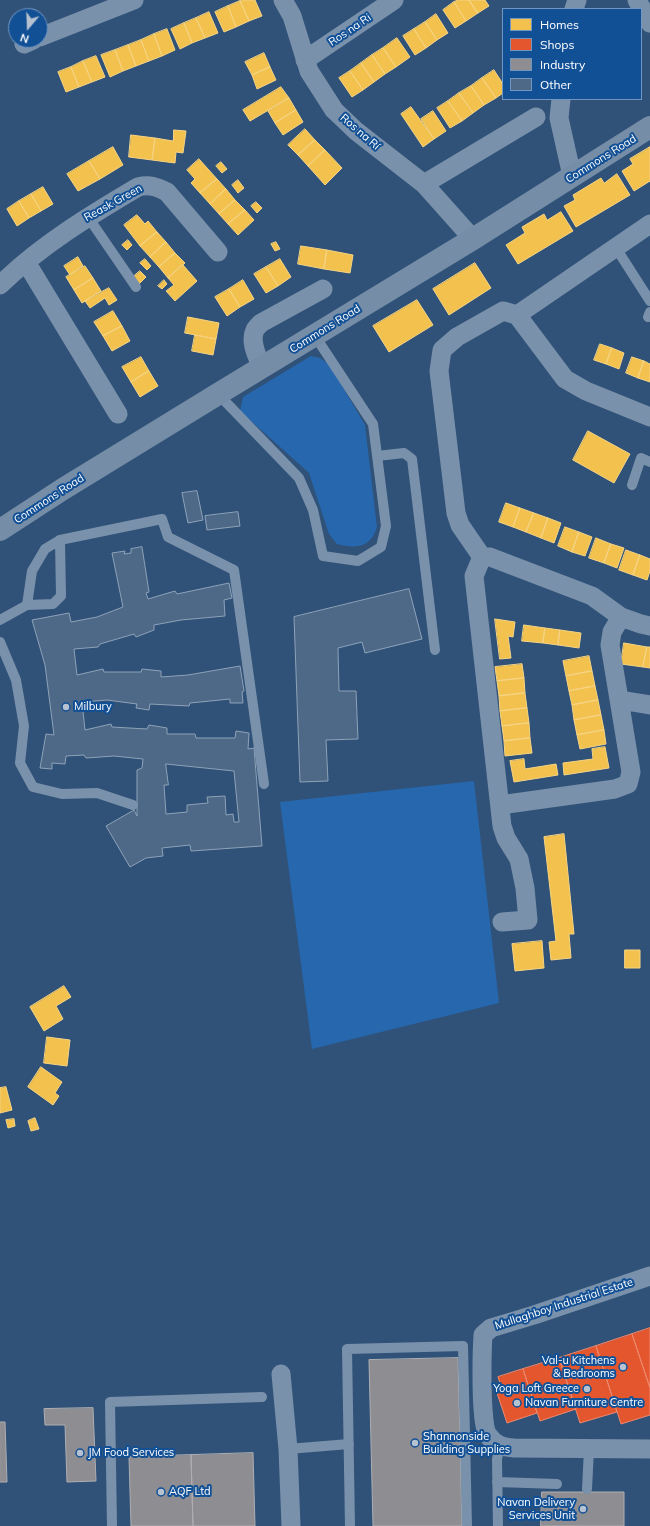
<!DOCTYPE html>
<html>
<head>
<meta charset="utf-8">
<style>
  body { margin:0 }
  #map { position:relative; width:650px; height:1526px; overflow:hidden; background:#305278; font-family:Mulish,sans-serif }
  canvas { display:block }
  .legend { position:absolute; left:502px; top:8px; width:140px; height:92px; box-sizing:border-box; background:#125096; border:1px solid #7196c0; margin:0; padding:5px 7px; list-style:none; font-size:12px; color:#fff }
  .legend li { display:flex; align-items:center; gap:8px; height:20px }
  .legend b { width:20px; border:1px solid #7196c0 }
  .north { position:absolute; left:8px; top:8px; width:40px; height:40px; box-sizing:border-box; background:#125096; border:1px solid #7196c0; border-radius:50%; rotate:199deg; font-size:11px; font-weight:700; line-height:16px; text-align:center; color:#fff }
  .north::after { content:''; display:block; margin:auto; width:14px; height:18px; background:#b7c2d0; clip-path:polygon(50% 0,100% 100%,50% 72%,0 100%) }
</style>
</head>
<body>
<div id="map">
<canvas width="650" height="1526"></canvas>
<ul class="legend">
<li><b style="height:11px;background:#f2c14e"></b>Homes</li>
<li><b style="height:11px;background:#e4572e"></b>Shops</li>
<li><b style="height:11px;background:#8d8d92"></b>Industry</li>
<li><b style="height:11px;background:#4e6987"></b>Other</li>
</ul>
<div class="north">N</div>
</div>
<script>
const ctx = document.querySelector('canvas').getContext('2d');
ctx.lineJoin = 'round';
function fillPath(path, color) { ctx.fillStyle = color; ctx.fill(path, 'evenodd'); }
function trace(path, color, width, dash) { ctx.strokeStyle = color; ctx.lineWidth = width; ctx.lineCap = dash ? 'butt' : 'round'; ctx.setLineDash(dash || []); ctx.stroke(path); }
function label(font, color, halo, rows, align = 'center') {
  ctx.font = font + ' Mulish,sans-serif'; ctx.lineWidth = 4; ctx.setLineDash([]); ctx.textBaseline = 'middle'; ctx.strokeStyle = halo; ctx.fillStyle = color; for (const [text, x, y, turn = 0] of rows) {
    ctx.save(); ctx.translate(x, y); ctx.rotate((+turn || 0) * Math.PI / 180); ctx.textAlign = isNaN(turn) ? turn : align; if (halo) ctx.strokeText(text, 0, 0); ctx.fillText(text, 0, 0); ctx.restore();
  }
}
fillPath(new Path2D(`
  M311 356 320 358 330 365 365 425 377 527C371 548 355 549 337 544L329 534 326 525 309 473 240 411 243 397Z
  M474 781 499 1003 312 1049 280 802Z`), '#2667ae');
const homes = new Path2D(`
  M242 0H255L262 16 249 21 240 1Z
  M458 0H469L478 13 466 21 454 2Z
  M469 0H485L489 6 478 13Z
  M240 1 249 21 236 27 228 6Z
  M454 2 466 21 455 28 443 10Z
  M228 6 236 27 224 32 215 12Z
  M209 12 218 33 205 38 196 18Z
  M436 14 448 33 437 40 425 22Z
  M196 18 205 38 192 43 184 23Z
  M425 22 437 40 426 48 414 29Z
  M184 23 192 43 180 49 171 29Z
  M167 29 175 50 162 56 154 34Z
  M414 29 426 48 415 55 403 36Z
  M154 34 162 56 149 61 141 40Z
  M397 38 410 57 396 67 383 48Z
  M141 40 149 61 136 66 128 45Z
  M128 45 136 66 123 71 115 50Z
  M383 48 396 67 385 74 372 55Z
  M115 50 123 71 110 77 101 55Z
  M264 53 270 67 252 75 245 62Z
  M372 55 385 74 374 82 361 63Z
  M96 56 105 77 92 82 83 61Z
  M83 61 92 82 79 87 71 67Z
  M361 63 374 82 363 90 350 71Z
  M71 67 79 87 66 92 58 72Z
  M270 67 276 80 257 89 252 75Z
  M494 70 503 84V93L496 98 482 78Z
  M350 71 363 90 352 97 339 78Z
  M482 78 496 98 484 105 471 86Z
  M471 86 484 105 473 113 459 93Z
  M281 87 289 98 250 121 243 110Z
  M459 93 473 113 462 121 448 101Z
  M289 98 296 110 275 123 268 111Z
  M448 101 462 121 450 128 437 108Z
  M411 107 434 139 423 147 401 114Z
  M296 110 303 122 283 135 275 123Z
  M433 111 446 131 434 139 421 119Z
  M305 129 315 140 298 155 288 145Z
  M174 130 186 131 183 153 176 152 175 163 152 160 155 138 173 141Z
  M131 135 155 138 152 160 129 157Z
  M315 140 325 150 308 166 298 155Z
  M113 147 123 165 100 179 89 161Z
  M650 147V181L634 191 622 171 633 164 630 159Z
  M325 150 342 168 325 185 308 166Z
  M199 159 217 179 200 193 191 183 195 179 187 170Z
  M89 161 100 179 78 191 67 174Z
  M221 162 227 169 222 173 216 166Z
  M617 174 630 195 576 227 564 206 575 200 573 195 601 178 604 183Z
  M217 179 226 189 210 204 200 193Z
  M238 180 244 188 238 193 232 185Z
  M43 187 53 204 41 211 31 194Z
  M226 189 235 200 219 214 210 204Z
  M31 194 41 211 29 218 19 201Z
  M235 200 245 210 228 224 219 214Z
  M19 201 29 218 17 226 7 209Z
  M256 202 262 208 257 213 251 206Z
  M245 210 254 220 238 235 228 224Z
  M561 212 573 231 518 264 506 245 525 233 522 227 544 214 547 220Z
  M137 215 145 224 148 221 157 232 140 246 124 225Z
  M157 232 166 242 150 257 140 246Z
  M128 240 132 245 127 250 122 245Z
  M166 242 175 253 159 267 150 257Z
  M276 242 280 249 275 251 271 244Z
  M301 246 327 250 324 269 298 264Z
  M327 250 353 255 350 273 324 269Z
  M175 253 185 263 168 278 159 267Z
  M78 257 83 266 70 275 64 266Z
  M145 259 151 266 147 270 140 263Z
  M280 259 291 277 278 286 266 267Z
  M475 263 491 288 449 315 433 289Z
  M183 265 197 281 175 301 166 291 174 285 168 278Z
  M85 266 93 278 74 290 66 277Z
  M266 267 278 286 266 293 254 274Z
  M140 271 146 277 138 285 132 278Z
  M93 278 101 291 82 303 74 290Z
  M164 280 167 284 162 289 158 286Z
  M243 280 254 299 240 307 229 289Z
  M109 288 117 300 109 305 105 298 90 308 85 301Z
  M229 289 240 307 227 316 215 297Z
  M417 300 433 325 389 352 373 326Z
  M113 311 122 326 103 336 94 322Z
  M188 317 219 323 216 339 185 333Z
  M122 326 130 341 112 351 103 336Z
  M195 335 216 339 213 355 192 351Z
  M600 344 612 348 606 364 594 360Z
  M612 348 624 353 619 369 606 364Z
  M141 357 149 371 131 382 122 367Z
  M632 357 644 361 638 378 626 373Z
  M644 361 650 364V382L638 378Z
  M149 371 158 386 140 397 131 382Z
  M588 431 630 454 614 483 573 460Z
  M506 503 520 508 513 527 499 522Z
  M520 508 534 513 526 532 513 527Z
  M534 513 548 518 541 538 526 532Z
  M548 518 561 523 554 543 541 538Z
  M565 527 579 532 572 552 558 546Z
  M579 532 592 537 585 556 572 552Z
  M596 538 611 544 604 563 589 558Z
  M611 544 624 548 617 568 604 563Z
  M626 550 640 555 633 575 619 570Z
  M640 555 650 559V571L647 580 633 575Z
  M495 619 515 622 513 637 508 636 511 658 500 659Z
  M524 625 545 628 543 643 522 641Z
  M545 628 560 630 558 645 543 643Z
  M560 630 581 633 579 648 558 645Z
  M624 643 647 647 643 667 621 664Z
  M647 647H650V668L643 667Z
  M589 656 592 671 566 676 563 661Z
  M522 664 524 678 497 681 495 667Z
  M592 671 595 686 569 691 566 676Z
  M524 678 525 693 499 696 497 681Z
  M595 686 598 700 572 705 569 691Z
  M525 693 527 708 500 711 499 696Z
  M598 700 601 715 574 720 572 705Z
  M527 708 529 723 502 726 500 711Z
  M601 715 604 730 577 735 574 720Z
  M529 723 530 738 504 741 502 726Z
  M604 730 606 744 580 749 577 735Z
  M530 738 532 753 505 756 504 741Z
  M605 747 609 768 564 775 563 763 593 759 592 749Z
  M524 759 525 769 556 764 558 775 514 782 510 761Z
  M564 834 574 934H569L571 958 551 960 549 942 556 941 544 837Z
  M542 941 544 968 515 971 512 944Z
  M625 950H640V968H625Z
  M64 986 71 997 56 1006 63 1019 44 1031 30 1007Z
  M47 1037 70 1040 67 1066 44 1063Z
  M41 1067 62 1082 55 1093 59 1096 53 1105 28 1087Z
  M6 1087 12 1110 0 1113V1088Z
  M35 1118 39 1129 31 1131 28 1121Z
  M14 1119 15 1126 8 1128 6 1120Z`);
fillPath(homes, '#f2c14e');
trace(homes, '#f6d483', 1);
const shops = new Path2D(`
  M650 1328V1388L632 1334Z
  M632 1334 650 1388V1415L621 1424 596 1346Z
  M596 1346 617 1412 580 1423 559 1358Z
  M559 1358 576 1409 540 1421 523 1369Z
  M523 1369 537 1413 507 1423 497 1393 503 1392 498 1377Z`);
fillPath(shops, '#e4572e');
trace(shops, '#ec896d', 1);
const industry = new Path2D(`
  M458 1358 462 1526H373L369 1360Z
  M93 1408 96 1481 67 1482 65 1425H45L44 1409Z
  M0 1422H5L7 1482H0Z
  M253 1453 255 1526H193L191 1455Z
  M191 1455 193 1526H131L129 1457Z
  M542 1492H624V1526H541Z`);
fillPath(industry, '#8d8d92');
trace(industry, '#afafb3', 1);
const building = new Path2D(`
  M197 491 203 520 188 523 182 493Z
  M238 512 240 526 207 530 205 516Z
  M142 547 149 592 146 593 148 599 175 591 177 594 229 583 232 598 224 600 225 616 181 620 154 625V630L136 637 134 634 100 644 98 647 74 649 77 675 103 669 104 672H141L142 669 161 671V677L188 675 240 666 244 691 242 692 243 703H230V699L190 703 189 706 150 704 149 710 136 708 137 704 107 700 82 702 85 730 111 724 112 727 147 729 149 725 167 728V734H195L196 738H235L236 731 249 733 248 749 254 748 262 846 191 851 190 845 162 848 163 856 146 858 130 867 106 826 134 810 137 816V770L142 768 143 759 114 756 86 758 84 755 66 756 65 764 52 763V769L40 768 46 734 54 735 45 665 32 620 69 613 71 622 97 617 123 607 112 553 125 551 124 554 131 553V549ZM166 764 234 771 239 822H234L233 814 226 815 225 796 207 797 208 803 187 805V812L166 814 164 785H168Z
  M409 589 422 639 365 653 362 642 338 648 339 691H356L358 739 326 740 328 781 300 782 294 617Z`);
fillPath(building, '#4e6987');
trace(building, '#8ea2b8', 1);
trace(new Path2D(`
  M88 217 136 287
  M616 248 650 301
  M650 312 648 317H650
  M218 394 299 478 313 510 323 556 358 561 381 547 386 526 373 424 315 336
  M377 456 404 453 412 459 435 650
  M632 485 641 458 650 462
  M27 605 32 571 45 549 60 540
  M0 620 27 605 53 604 61 596 60 540 162 519 168 537 234 570 264 784
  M0 642 16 680 24 726 20 763 33 787 62 794 97 793 133 805
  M288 1449 349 1444
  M497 1482 557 1484
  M587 1489 589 1449
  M112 1526 110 1402 262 1397
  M350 1526 347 1349 463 1346 467 1526
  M498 1526 497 1459 500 1446`), '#7a91ab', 10);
trace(new Path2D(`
  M283 0 292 16 309 71 334 110 356 131 424 184 473 239
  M637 0 650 23
  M574 9 577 0
  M40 37 134 0
  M24 44 33 40
  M305 60 394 0
  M561 99 559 118 572 176
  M424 184 536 117
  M26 262 118 414
  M0 285C41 245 89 216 138 187 150 184 157 187 167 192L218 252
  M517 315 650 224
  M262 368C258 358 249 342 255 330 256 328 259 325 261 323L323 289
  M482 557H490L592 596 621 617 641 624 650 626
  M620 700 650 705
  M500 805 615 789 628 784 631 772 610 645 612 632 621 617
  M502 922 528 920 525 888 519 859 506 838 502 826 474 576 482 557 460 525 456 513 439 371 442 350 457 337 503 311 517 315 565 379 586 391 650 417
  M650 1276 534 1315 491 1328 483 1335C482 1351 480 1425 488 1435 495 1445 502 1447 514 1448L650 1449
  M281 1374 288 1449 291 1526`), '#7a91ab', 19);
trace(new Path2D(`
  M0 530 63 489 218 394 473 239 650 127`), '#758da7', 22);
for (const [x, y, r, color] of [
  [66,707,4,"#b7c2d0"],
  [623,1367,4,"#b7c2d0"],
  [587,1389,4,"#b7c2d0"],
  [517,1403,4,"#b7c2d0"],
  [415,1443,4,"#b7c2d0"],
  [80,1453,4,"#b7c2d0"],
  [161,1492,4,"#b7c2d0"],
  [583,1509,4,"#b7c2d0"]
]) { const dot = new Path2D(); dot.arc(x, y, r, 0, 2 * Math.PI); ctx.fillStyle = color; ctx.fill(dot); trace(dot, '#125096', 1.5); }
label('11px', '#fff', '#125096', [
  ["Ros na Ri",350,30,-34],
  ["Ros na Rí",360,132,41],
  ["Commons Road",601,159,-32],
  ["Reask Green",113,203,-29],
  ["Commons Road",325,329,-32],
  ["Commons Road",49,499,-33],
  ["Mullaghboy Industrial Estate",564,1304,-18]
]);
label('11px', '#fff', '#125096', [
  ["Milbury",74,707],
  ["Val-u Kitchens",615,1361,"right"],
  ["& Bedrooms",615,1374,"right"],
  ["Yoga Loft Greece",579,1389,"right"],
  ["Navan Furniture Centre",525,1403],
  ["Shannonside",423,1437],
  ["Building Supplies",423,1450],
  ["JM Food Services",88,1453],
  ["AQF Ltd",169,1492],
  ["Navan Delivery",575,1503,"right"],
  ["Services Unit",575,1516,"right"]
], 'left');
</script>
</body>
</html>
